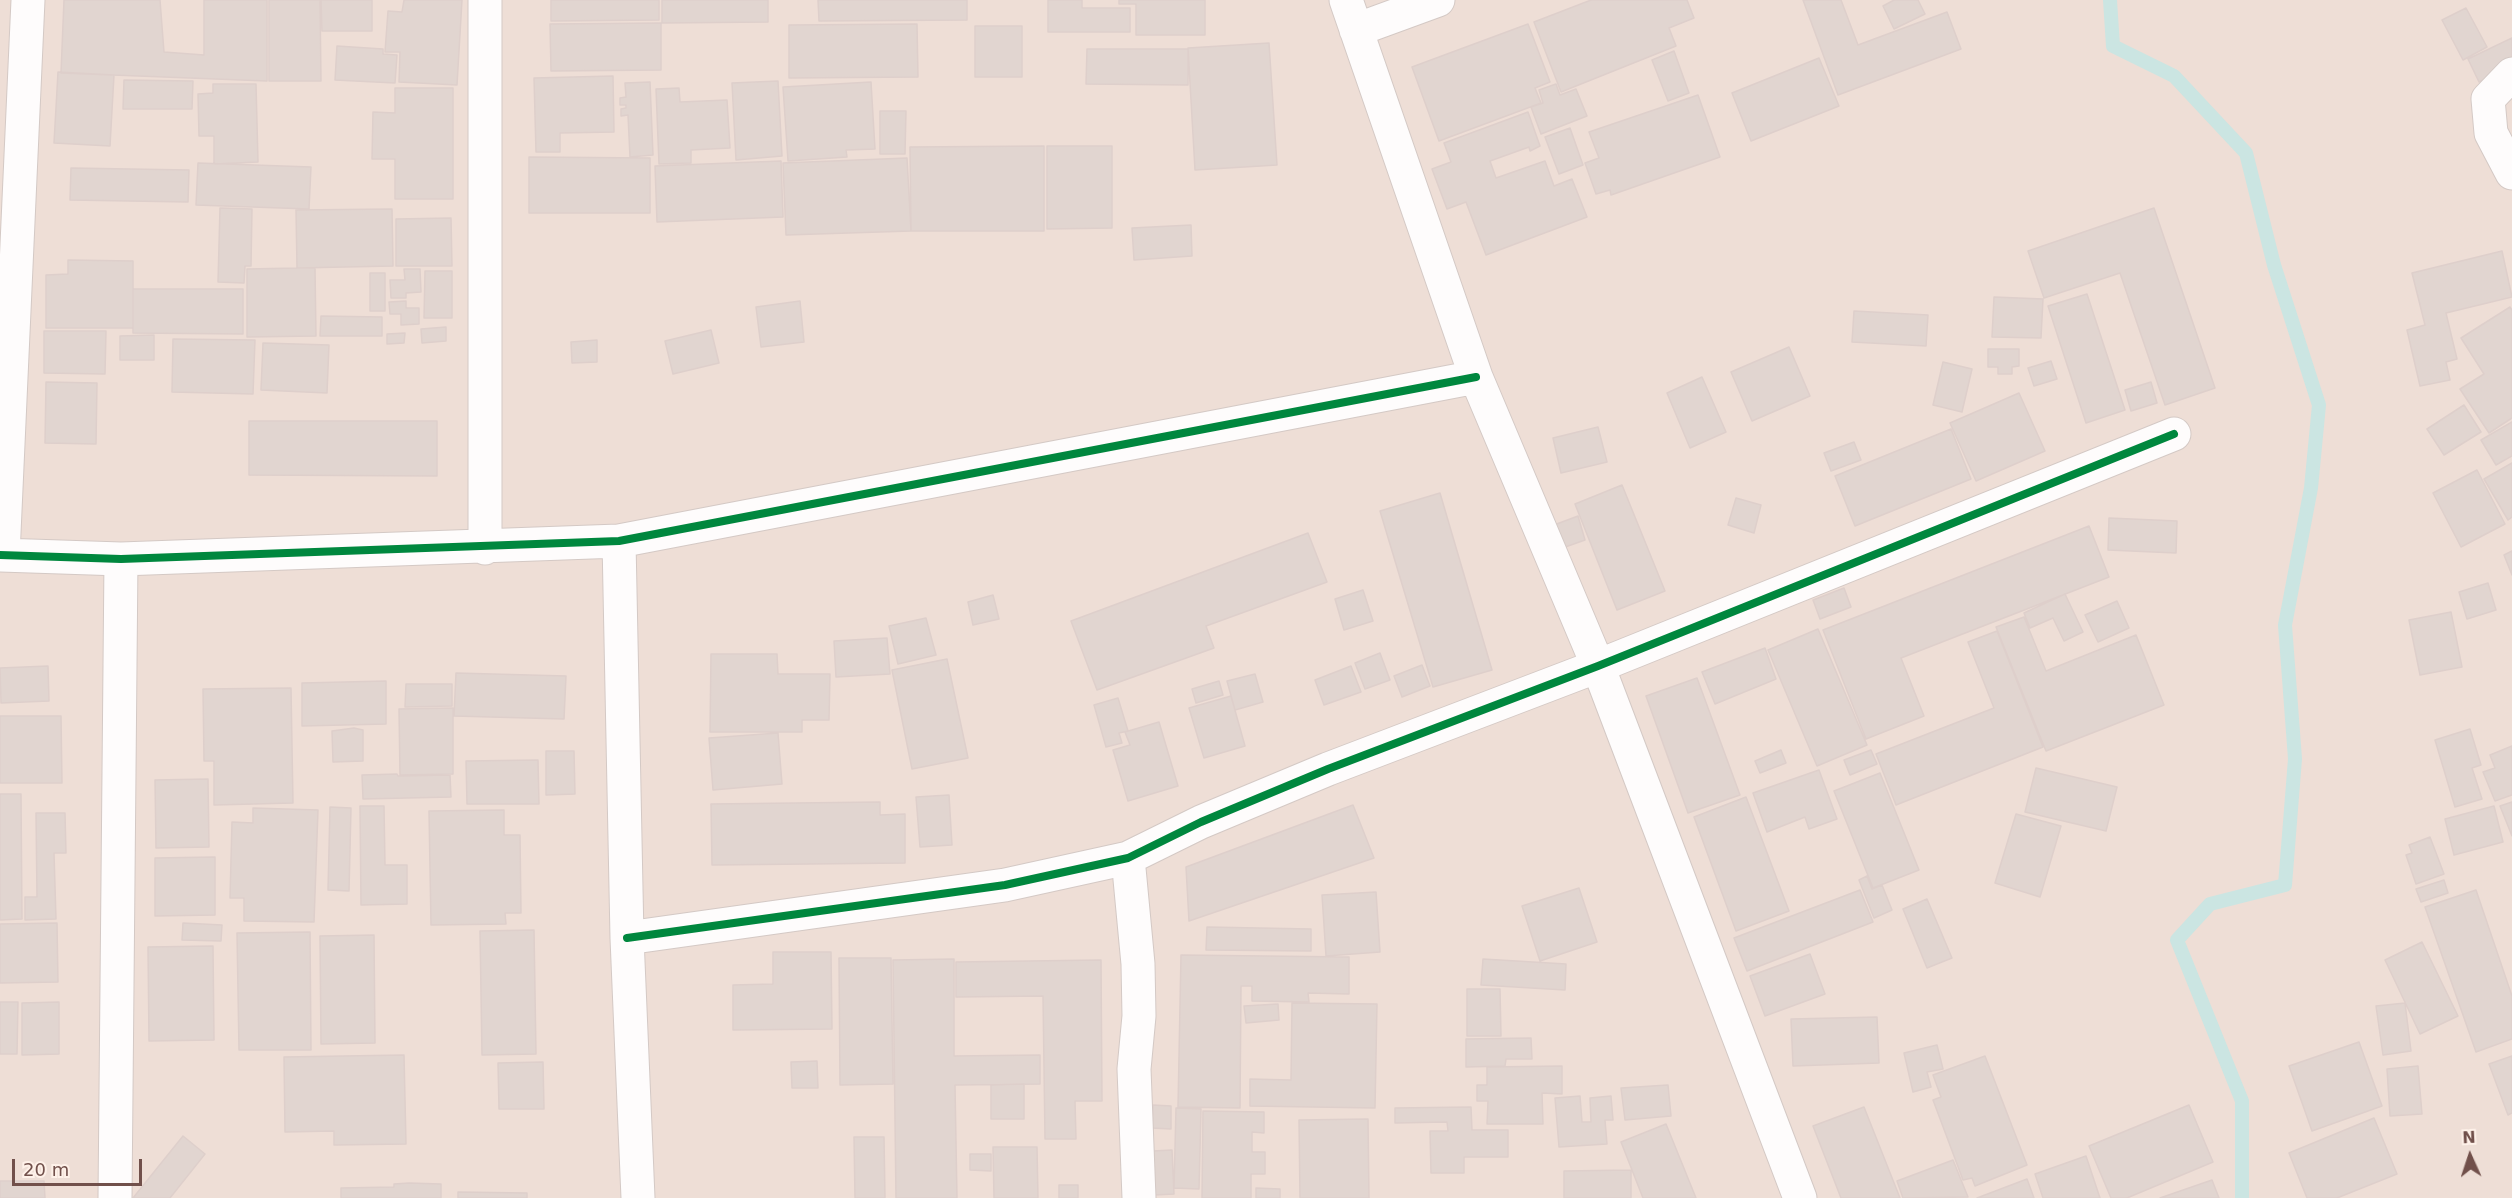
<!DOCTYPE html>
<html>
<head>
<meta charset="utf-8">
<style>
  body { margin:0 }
  #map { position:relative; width:2512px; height:1198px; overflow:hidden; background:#f5ede8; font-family:"DejaVu Sans",sans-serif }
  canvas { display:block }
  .north { position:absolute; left:2440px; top:1126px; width:60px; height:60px; -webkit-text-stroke:4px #fef1e9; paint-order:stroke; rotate:357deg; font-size:16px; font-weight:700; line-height:24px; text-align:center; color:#71504b }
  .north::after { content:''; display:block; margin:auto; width:21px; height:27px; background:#71504b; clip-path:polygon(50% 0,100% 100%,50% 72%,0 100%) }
  .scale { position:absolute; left:12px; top:1159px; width:130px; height:27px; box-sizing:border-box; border:3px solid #71504b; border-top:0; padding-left:8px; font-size:18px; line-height:21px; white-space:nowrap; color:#71504b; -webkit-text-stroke:4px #fef1e9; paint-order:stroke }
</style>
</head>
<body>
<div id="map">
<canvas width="2512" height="1198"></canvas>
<div class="north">N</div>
<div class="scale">20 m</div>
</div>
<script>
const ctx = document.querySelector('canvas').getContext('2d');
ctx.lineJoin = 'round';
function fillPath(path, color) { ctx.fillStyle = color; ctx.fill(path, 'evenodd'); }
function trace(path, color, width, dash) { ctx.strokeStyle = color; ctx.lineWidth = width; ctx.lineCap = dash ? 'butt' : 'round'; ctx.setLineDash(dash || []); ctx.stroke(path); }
fillPath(new Path2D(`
  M0 0H2512V1198H0Z`), '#eeded6');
trace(new Path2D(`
  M2110 0 2113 46 2174 76 2246 153 2274 265 2319 405 2311 488 2285 625 2295 759 2285 885 2210 904 2177 940 2242 1101V1198`), '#cbe5e2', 14);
const building = new Path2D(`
  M64 0H160L164 52 204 55V0H267V81L61 73Z
  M269 0H320L321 81H269Z
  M321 0H372V31H322Z
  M404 0H462L457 85 399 82 400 52H385L388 11 402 12Z
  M551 0H659V20L551 21Z
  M662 0H768V22L662 23Z
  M818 0H967V20L819 21Z
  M1048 0H1082V8H1130V32H1048Z
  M1119 0H1205V35H1136V4H1119Z
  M1591 0H1687L1694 18 1669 28 1676 46 1561 92 1534 22Z
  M1803 0H1841L1858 45 1947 12 1961 49 1838 95Z
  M1894 0H1918L1925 14 1894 29 1883 6Z
  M2466 8 2487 47 2463 60 2442 20Z
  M661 23V70L551 71 550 24Z
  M917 24 918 77 789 78V25Z
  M1528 24 1550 82 1535 88 1541 103 1439 141 1412 67Z
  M975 26H1022V77H975Z
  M2512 38V67L2479 82 2468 59Z
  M1269 43 1277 165 1195 170 1188 48Z
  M337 46 383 49V54L397 55 395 83 335 80Z
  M1087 49H1188V85L1086 84Z
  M1674 51 1689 93 1668 101 1652 60Z
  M1819 58 1839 106 1751 141 1732 93Z
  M58 72 114 75 110 146 54 143Z
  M613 76 614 132 560 133V152H536L534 78Z
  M124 80 193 81 192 109H123Z
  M778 81 782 156 736 160 732 83Z
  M650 82 653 155 630 157 628 115 621 116V109L626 108V105H620V98L626 97 625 83Z
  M871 82 875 149 846 150 847 157 788 161 783 87Z
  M213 84H256L258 162 214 164V136H199L198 94 213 93Z
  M1556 84 1560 95 1576 89 1587 116 1541 134 1531 107 1543 103 1539 90Z
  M395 88H453V199H395V159H372L373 112 395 113Z
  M679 88 680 102 727 100 730 148 691 150V163L659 164 656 89Z
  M1698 95 1720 157 1611 195 1610 190 1596 194 1585 163 1599 158 1589 132Z
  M880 111H906L905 154H880Z
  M1528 112 1540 146 1530 151 1529 147 1490 161 1496 178 1545 161 1554 186 1572 179 1587 217 1486 255 1466 202 1447 209 1432 169 1451 162 1444 143Z
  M1570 128 1583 165 1559 174 1545 137Z
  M1044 146V231H911L910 147Z
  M1047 146H1112V228L1047 229Z
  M529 157 650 158V213H529Z
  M907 158 911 231 786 235 783 163Z
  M781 161 783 217 657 222 655 166Z
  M198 163 311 167 309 209 196 205Z
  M71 168 189 170 188 202 70 200Z
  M220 208 252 209 251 266H245L244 283 218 282Z
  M2154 208 2215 388 2165 405 2120 273 2044 298 2028 251Z
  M392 209 393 266 297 268 296 210Z
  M451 218 452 266H396V219Z
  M1191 225 1192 256 1134 260 1132 228Z
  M2502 251 2512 297 2446 313 2457 359 2446 362 2450 380 2420 386 2407 330 2425 325 2412 273Z
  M68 260 133 261V328H46V275L68 274Z
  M297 268H315L316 336 247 337V269Z
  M404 269H420L421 292 406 293V298H391L390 280H405Z
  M425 271H452V318H424Z
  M370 273H385V311H370Z
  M133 289H243V334L133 333Z
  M2087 294 2125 410 2086 423 2048 306Z
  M1994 297 2043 299 2041 338 1992 337Z
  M406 301V308H419V324L401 325V314H390L389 302Z
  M800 301 804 342 761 347 756 307Z
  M2510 307 2512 310V418L2489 433 2460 389 2484 374 2461 338Z
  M1854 311 1928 315 1926 346 1852 342Z
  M321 316 382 317V336H320Z
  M446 327V341L422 343 421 329Z
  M711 330 719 363 673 374 665 341Z
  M44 331H106L105 374 44 373Z
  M405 333 404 343 387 344V334Z
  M154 335V360H120V336Z
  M173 339 255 340 253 394 172 392Z
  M597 340V362L572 363 571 342Z
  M263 343 329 345 327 393 261 390Z
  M1789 347 1810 396 1752 421 1731 372Z
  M1988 349H2019V366L2012 367V374H1998V367H1988Z
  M2051 361 2057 379 2034 386 2028 368Z
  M1943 362 1972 369 1962 412 1933 405Z
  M1702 377 1726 432 1690 448 1667 393Z
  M46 382 97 383 96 444 45 443Z
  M2151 382 2157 403 2131 411 2125 390Z
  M2019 393 2045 451 1976 481 1950 423Z
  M2464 405 2481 432 2444 455 2427 429Z
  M249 421H437V476L249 475Z
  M2512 422V456L2496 465 2481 440Z
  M1598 427 1607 462 1561 473 1553 438Z
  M1951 429 1971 479 1855 526 1835 476Z
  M1854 442 1861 460 1831 471 1824 453Z
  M2512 463V517L2508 520 2484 479Z
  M2477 470 2505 524 2461 547 2433 493Z
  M1622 485 1665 591 1617 610 1575 504Z
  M1440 493 1492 670 1433 687 1380 511Z
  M1736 498 1761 505 1754 533 1728 525Z
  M1578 516 1585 540 1554 551V525Z
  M2109 518 2177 521 2176 553 2108 550Z
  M2089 526 2109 577 1901 658 1924 716 1866 739 1823 630Z
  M1308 533 1327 582 1206 626 1214 648 1097 690 1071 621Z
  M2512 551V575L2504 555Z
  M2488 583 2496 610 2467 619 2459 592Z
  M1844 588 1851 607 1820 619 1813 600Z
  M1363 590 1373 621 1344 630 1335 599Z
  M2065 594 2083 632 2064 641 2053 618 2030 628 2024 613Z
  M993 595 999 619 973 625 968 602Z
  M2117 601 2129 628 2098 642 2085 615Z
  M2451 612 2462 667 2420 675 2409 620Z
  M2024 617 2046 671 2136 635 2164 705 2046 751 1996 627Z
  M926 618 936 655 898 664 889 626Z
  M1818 629 1867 745 1817 766 1768 650Z
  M1997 631 2043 747 1896 805 1876 754 1994 708 1968 642Z
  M887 638 890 674 836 677 834 641Z
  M1765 648 1776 679 1715 704 1702 672Z
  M1380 653 1390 680 1365 689 1355 663Z
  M711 654H777L778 674H830L829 720H802V732H710Z
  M947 659 968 758 912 769 892 670Z
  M1422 665 1430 686 1402 697 1394 676Z
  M48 666 49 701 1 703 0 668Z
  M1351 666 1361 692 1324 705 1315 680Z
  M456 673 566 676 564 719 454 716Z
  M1255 674 1263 702 1235 710 1227 681Z
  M1697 678 1740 795 1688 813 1646 696Z
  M386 681V724L302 726V683Z
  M1219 681 1223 695 1196 703 1192 689Z
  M406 684H452V706L405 707Z
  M291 688 293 803 214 805V761H204L203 689Z
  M1231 696 1245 746 1204 758 1189 708Z
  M1118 698 1128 731 1119 733 1122 743 1106 747 1094 705Z
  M453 708V774L400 775 399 709Z
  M0 716H61L62 783H0Z
  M1159 722 1178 786 1128 801 1113 750 1130 745 1125 732Z
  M354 728 363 730V761L333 762 332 731Z
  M2470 729 2481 765 2472 768 2482 799 2455 807 2435 740Z
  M778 733 782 784 713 790 709 738Z
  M2512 746V795L2495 801 2483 772 2495 768 2490 755Z
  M1781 750 1786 763 1760 773 1755 761Z
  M1871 750 1877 764 1850 775 1844 760Z
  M546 751H574L575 794 546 795Z
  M538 760 539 804H467L466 761Z
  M2036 768 2117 787 2106 831 2025 812Z
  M1819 770 1837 819 1809 829 1805 817 1767 832 1753 793Z
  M1880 773 1919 870 1873 888 1834 791Z
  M397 774 398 776 450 775 451 797 363 799 362 775Z
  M208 779 209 847 156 848 155 780Z
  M0 794H21L22 919 0 920Z
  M949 795 952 845 920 847 916 797Z
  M1746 797 1789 911 1736 931 1694 817Z
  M880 802V815L905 814V863L712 865 711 804Z
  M2512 802V836L2500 806Z
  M1353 805 1374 858 1189 921 1186 867Z
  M360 806H384L385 865H407V904L361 905Z
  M2494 806 2503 842 2454 855 2445 819Z
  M330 807 351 808 349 891 328 890Z
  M253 808 318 810 314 922 244 921V898H230L232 822 253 823Z
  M504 810V835H520L521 913H505L506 924 431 925 429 811Z
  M36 813H65L66 853H54L56 919 25 920V897H37Z
  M2016 814 2061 826 2040 897 1995 883Z
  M2430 837 2444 874 2416 884 2406 855 2412 853 2409 845Z
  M215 857V915L155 916V858Z
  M1867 876 1872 889 1882 885 1892 910 1874 918 1859 880Z
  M2444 880 2448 893 2421 902 2416 889Z
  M1579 888 1597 942 1540 961 1522 906Z
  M1860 890 1873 922 1747 971 1734 938Z
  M2476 890 2512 996V1039L2476 1052 2425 907Z
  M1376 892 1380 952 1326 956 1322 895Z
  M1927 899 1952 958 1927 968 1903 909Z
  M57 923 58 982 0 983V924Z
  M183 923 222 925 221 941 182 940Z
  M1207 927 1311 929V951L1206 950Z
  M534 930 536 1054 482 1055 480 931Z
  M310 932 311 1050H239L237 933Z
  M374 935 375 1043 321 1044 320 936Z
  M2422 942 2458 1016 2420 1034 2385 960Z
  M213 946 214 1040 149 1041 148 947Z
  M773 952H831L832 1029 733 1030V985L773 984Z
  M1810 954 1825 994 1765 1016 1750 976Z
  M1181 955 1349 957V994L1308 993 1309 1002 1252 1001V986H1241L1240 1108 1178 1107Z
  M839 958H891L893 1084 840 1085Z
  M954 959V1056L1040 1055V1084L955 1085 957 1198H896L893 960Z
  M1483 959 1566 964 1565 990 1481 985Z
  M1101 960 1102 1101H1075L1076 1139H1045L1043 996 956 997V962Z
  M1467 989H1500L1501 1036H1467Z
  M0 1002H18L17 1054H0Z
  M59 1002V1054L22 1055V1003Z
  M1292 1003 1377 1004 1375 1108 1250 1106V1079L1291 1080Z
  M2405 1003 2411 1051 2383 1055 2376 1006Z
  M1278 1004 1279 1020 1246 1023 1244 1006Z
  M1877 1017 1879 1063 1793 1066 1791 1019Z
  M1531 1038 1532 1059H1506L1505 1066 1466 1067V1039Z
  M2359 1042 2382 1106 2312 1131 2289 1066Z
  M1937 1045 1943 1069 1927 1072 1931 1087 1913 1092 1904 1053Z
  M404 1055 406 1144 334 1145V1131L285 1132 284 1057Z
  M1985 1056 2027 1165 1975 1186 1972 1178 1963 1180 1933 1100 1941 1097 1933 1075Z
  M2512 1056V1113L2508 1115 2489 1064Z
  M817 1061 818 1088H792L791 1062Z
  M543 1062 544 1109H499L498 1063Z
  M1562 1066V1094L1542 1093 1543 1124H1487L1488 1101H1477V1085H1487V1067Z
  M2418 1066 2422 1114 2390 1116 2387 1069Z
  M1024 1084V1119H991V1085Z
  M1668 1085 1671 1116 1625 1120 1621 1088Z
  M1580 1096 1582 1122H1591L1590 1098 1611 1096 1613 1120H1605L1607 1144 1559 1147 1555 1098Z
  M1153 1105 1171 1106V1129L1152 1128Z
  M2189 1105 2213 1162 2127 1198H2111L2089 1146Z
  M1471 1107 1472 1130H1508V1157H1464V1173H1431L1430 1131H1448L1447 1122 1395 1123V1108Z
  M1864 1107 1900 1198H1841L1813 1126Z
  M1176 1108 1201 1109 1199 1189 1174 1188Z
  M1203 1111 1264 1112V1133L1252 1132V1152H1265V1174H1251V1198H1202Z
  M2374 1118 2397 1174 2337 1198H2307L2289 1153Z
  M1368 1119 1369 1198H1300L1299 1120Z
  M1666 1124 1696 1198H1643L1621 1142Z
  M183 1136 205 1154 170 1198H133Z
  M854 1137H884L885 1198H855Z
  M993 1147H1037L1038 1198H994Z
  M1172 1150 1174 1194 1154 1195 1153 1151Z
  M970 1154H991V1171L970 1170Z
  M2086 1156 2100 1198H2043L2035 1174Z
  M1953 1160 1968 1197 1903 1198 1897 1181Z
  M1631 1170V1198H1564V1171Z
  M2027 1179 2034 1198H1977Z
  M2212 1180 2219 1198H2160Z
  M0 1181H44L45 1198H0Z
  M409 1183 441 1184V1198H341V1188L394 1187V1184Z
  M1059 1185H1078V1198H1059Z
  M1256 1188 1280 1189V1198H1256Z
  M458 1192 527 1193V1198H458Z`);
fillPath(building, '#e1d5d0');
trace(building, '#decfcb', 1.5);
const minor = new Path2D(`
  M485 0V548
  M1346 0 1476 377 1598 666 1800 1198
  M1356 30 1438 0
  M2512 74 2488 99 2491 133 2512 173
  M619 541 627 938 638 1198
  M0 555 121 559 619 541 1476 377
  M3 555 28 0
  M1128 858 1138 964 1139 1016 1134 1069 1139 1198
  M627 938 1005 885 1128 858 1201 822 1328 769 1598 666 2174 434
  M115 1198 121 559`);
trace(minor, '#d4c9c5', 35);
trace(minor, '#fefcfc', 33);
trace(new Path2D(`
  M0 555 121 559 619 541 1476 377
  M627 938 1005 885 1128 858 1201 822 1328 769 1598 666 2174 434`), '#00873e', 8);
</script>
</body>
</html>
